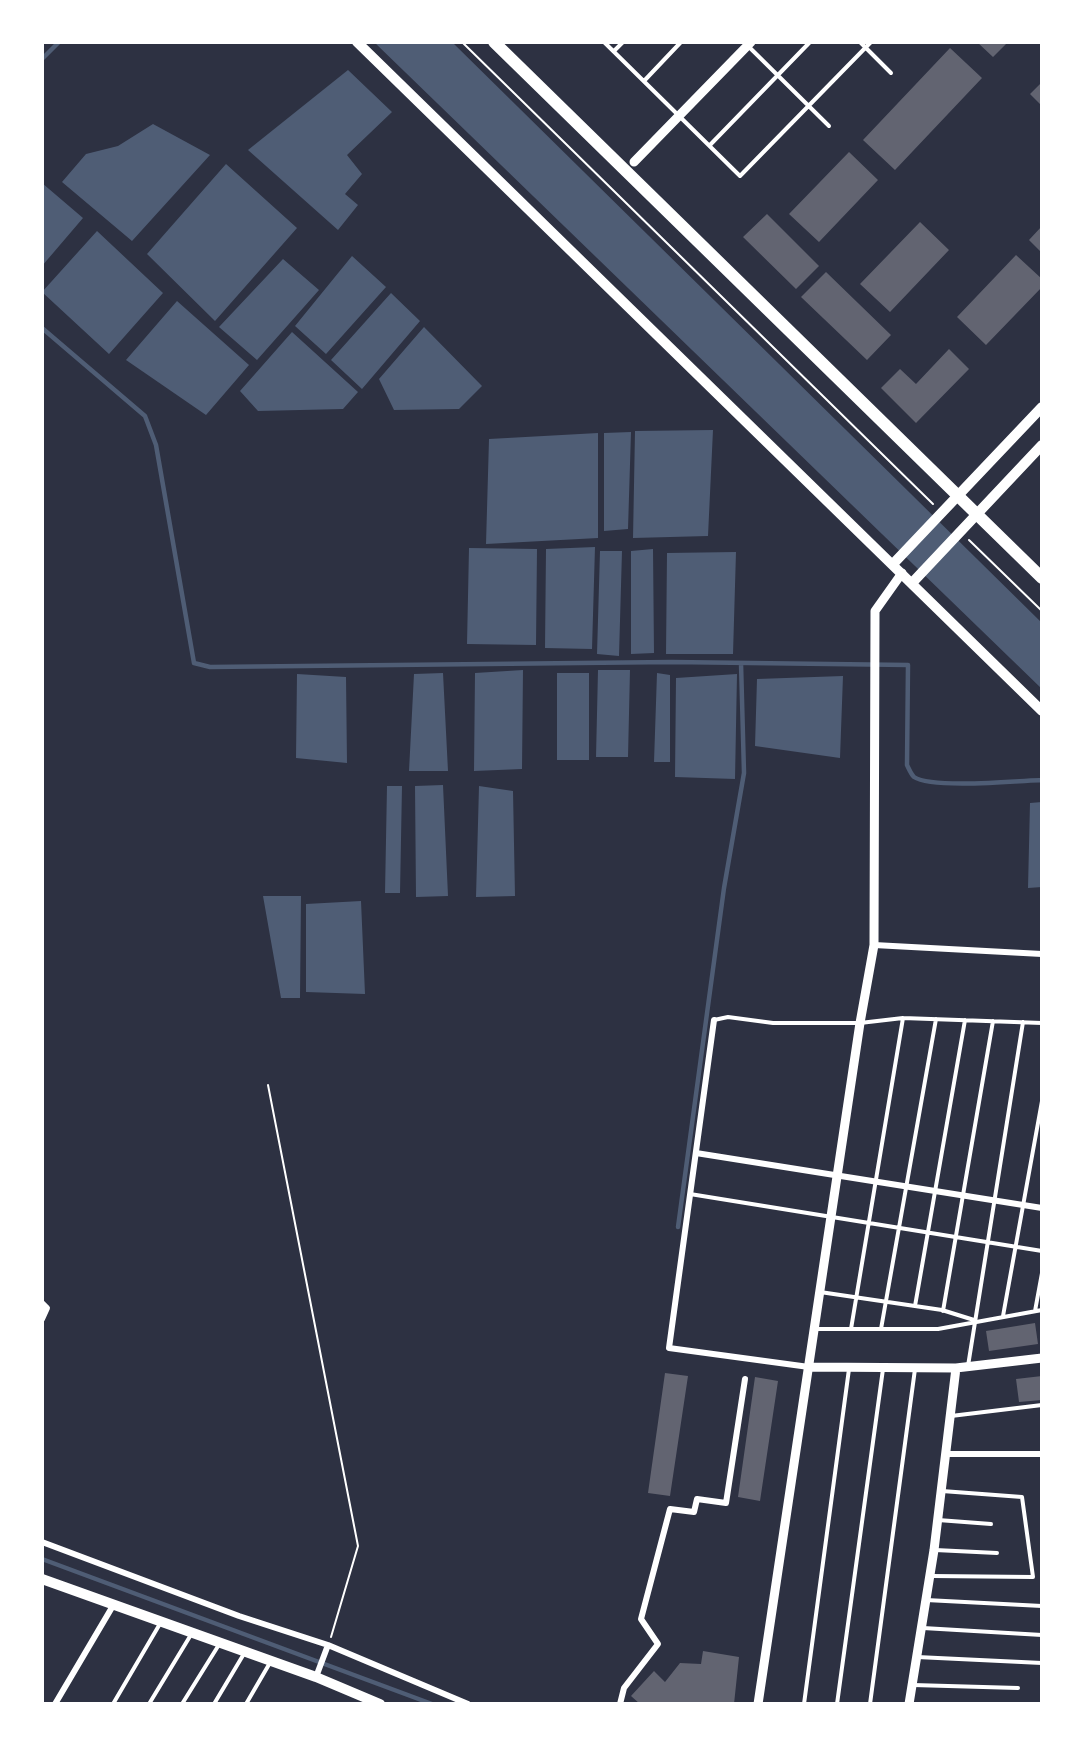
<!DOCTYPE html>
<html>
<head>
<meta charset="utf-8">
<style>
  body { margin:0 }
  #map { position:relative; width:1084px; height:1746px; overflow:hidden; background:#2d3142; font-family:"Nunito Sans",sans-serif }
  canvas { display:block }
  .frame { position:absolute; inset:0; border:44px solid #fff; pointer-events:none }
</style>
</head>
<body>
<div id="map">
<canvas width="1084" height="1746"></canvas>
<div class="frame"></div>
</div>
<script>
const ctx = document.querySelector('canvas').getContext('2d');
ctx.lineJoin = 'round';
function fillPath(path, color) { ctx.fillStyle = color; ctx.fill(path, 'evenodd'); }
function trace(path, color, width, dash) { ctx.strokeStyle = color; ctx.lineWidth = width; ctx.lineCap = dash ? 'butt' : 'round'; ctx.setLineDash(dash || []); ctx.stroke(path); }
fillPath(new Path2D(`
  M374 42H452L1042 623V689Z
  M348 70 392 112 347 155 362 174 345 194 358 205 338 230 248 150Z
  M153 124 210 155 132 241 62 182 86 154 118 146Z
  M226 164 297 228 215 321 147 254Z
  M42 183 83 218 42 266Z
  M97 231 163 293 109 354 42 292Z
  M352 256 386 287 326 354 295 326Z
  M283 259 319 290 257 360 219 327Z
  M391 293 420 321 362 389 331 360Z
  M177 301 249 365 206 415 126 360Z
  M424 327 482 386 459 409 394 410 379 379Z
  M292 332 358 392 343 409 258 411 240 391Z
  M713 430 708 536 633 538 635 431Z
  M631 432 628 529 604 531V433Z
  M598 433V538L486 544 489 439Z
  M595 547 592 649 545 648 546 549Z
  M469 548 537 549 536 645 467 644Z
  M653 549 654 653 631 654V551Z
  M600 551H622L619 656 597 654Z
  M736 552 733 654H666L667 553Z
  M523 670 522 769 474 771 475 673Z
  M598 670H630L628 757H596Z
  M443 673 448 771H409L414 674Z
  M557 673H589V760H557Z
  M657 673 670 675V762H654Z
  M297 674 346 677 347 763 296 758Z
  M737 674 735 779 675 777 676 678Z
  M843 676 840 758 755 746 757 679Z
  M443 785 448 896 416 897 415 786Z
  M387 786H402L400 893H385Z
  M479 786 513 791 515 896 476 897Z
  M1042 802V887L1028 888 1030 803Z
  M263 896H301L300 998H281Z
  M361 901 365 994 306 992V904Z`), '#4f5d75');
trace(new Path2D(`
  M42 59 59 42
  M42 328 145 416 156 445 194 663 210 667 672 662 908 665 907 765C909 769 911 774 914 777 932 789 1017 781 1042 780
  M678 1227 724 888 744 773 741 663
  M42 1559 432 1704`), '#4f5d75', 4.5);
fillPath(new Path2D(`
  M977 42H1008L993 57Z
  M950 48 982 78 895 170 863 140Z
  M1042 82V106L1030 94Z
  M849 152 878 180 819 242 789 214Z
  M767 214 819 266 796 289 743 237Z
  M920 222 949 250 890 312 860 284Z
  M1042 226V253L1029 240Z
  M1016 255 1042 279V287L986 345 957 317Z
  M826 272 891 335 867 360 801 297Z
  M949 349 969 369 916 423 881 388 900 369 916 384Z
  M1035 1323 1038 1344 989 1351 986 1331Z
  M665 1373 688 1376 670 1496 648 1493Z
  M1042 1376V1400L1019 1402 1016 1379Z
  M755 1377 778 1381 760 1501 738 1497Z
  M703 1651 739 1657 734 1704H640L631 1696 654 1671 665 1682 680 1663 701 1664Z`), '#626471');
trace(new Path2D(`
  M462 42 933 504
  M969 540 1042 611
  M268 1085 358 1546 331 1637`), '#fff', 2);
trace(new Path2D(`
  M604 42 740 176 871 42
  M744 42 829 126
  M860 42 891 73
  M614 51 623 42
  M644 81 681 42
  M710 145 810 42
  M714 1020 728 1017 773 1023H860L903 1018 1042 1023
  M690 1194 1042 1251
  M820 1292 942 1310 974 1320
  M915 1306 965 1020
  M943 1311 993 1021
  M1035 1311 1042 1273
  M1003 1316 1042 1101
  M815 1329H938L1042 1310
  M851 1329 903 1018
  M881 1329 936 1019
  M968 1366 1023 1022
  M951 1416 1042 1405
  M938 1520 991 1524
  M935 1550 997 1553
  M932 1576 1033 1577 1022 1497 942 1491
  M926 1600 1042 1606
  M923 1628 1042 1635
  M917 1657 1042 1663
  M913 1685 1018 1688
  M113 1704 161 1622
  M149 1704 192 1633
  M182 1704 220 1643
  M214 1704 245 1652
  M246 1704 271 1661
  M804 1704 849 1369
  M837 1704 883 1369
  M870 1704 915 1369`), '#fff', 4);
trace(new Path2D(`
  M874 945 1042 954
  M714 1020 669 1348 809 1367
  M696 1153 1042 1208
  M42 1303 47 1308 42 1319
  M946 1454H1042
  M42 1542 239 1616 328 1645 468 1704
  M316 1677 328 1645
  M55 1704 114 1604
  M620 1704 624 1688 658 1644 641 1619 670 1509 694 1512 697 1499 726 1503 745 1379`), '#fff', 6);
trace(new Path2D(`
  M634 162 751 42
  M810 1367 956 1368 1042 1358
  M758 1704 860 1023 874 945 875 611 902 573
  M909 1704 934 1550 956 1368`), '#fff', 9);
trace(new Path2D(`
  M357 42 1042 711
  M893 564 1042 407
  M912 583 1042 445
  M42 1579 316 1677 380 1704`), '#fff', 10);
trace(new Path2D(`
  M494 42 1042 578`), '#fff', 12);
</script>
</body>
</html>
